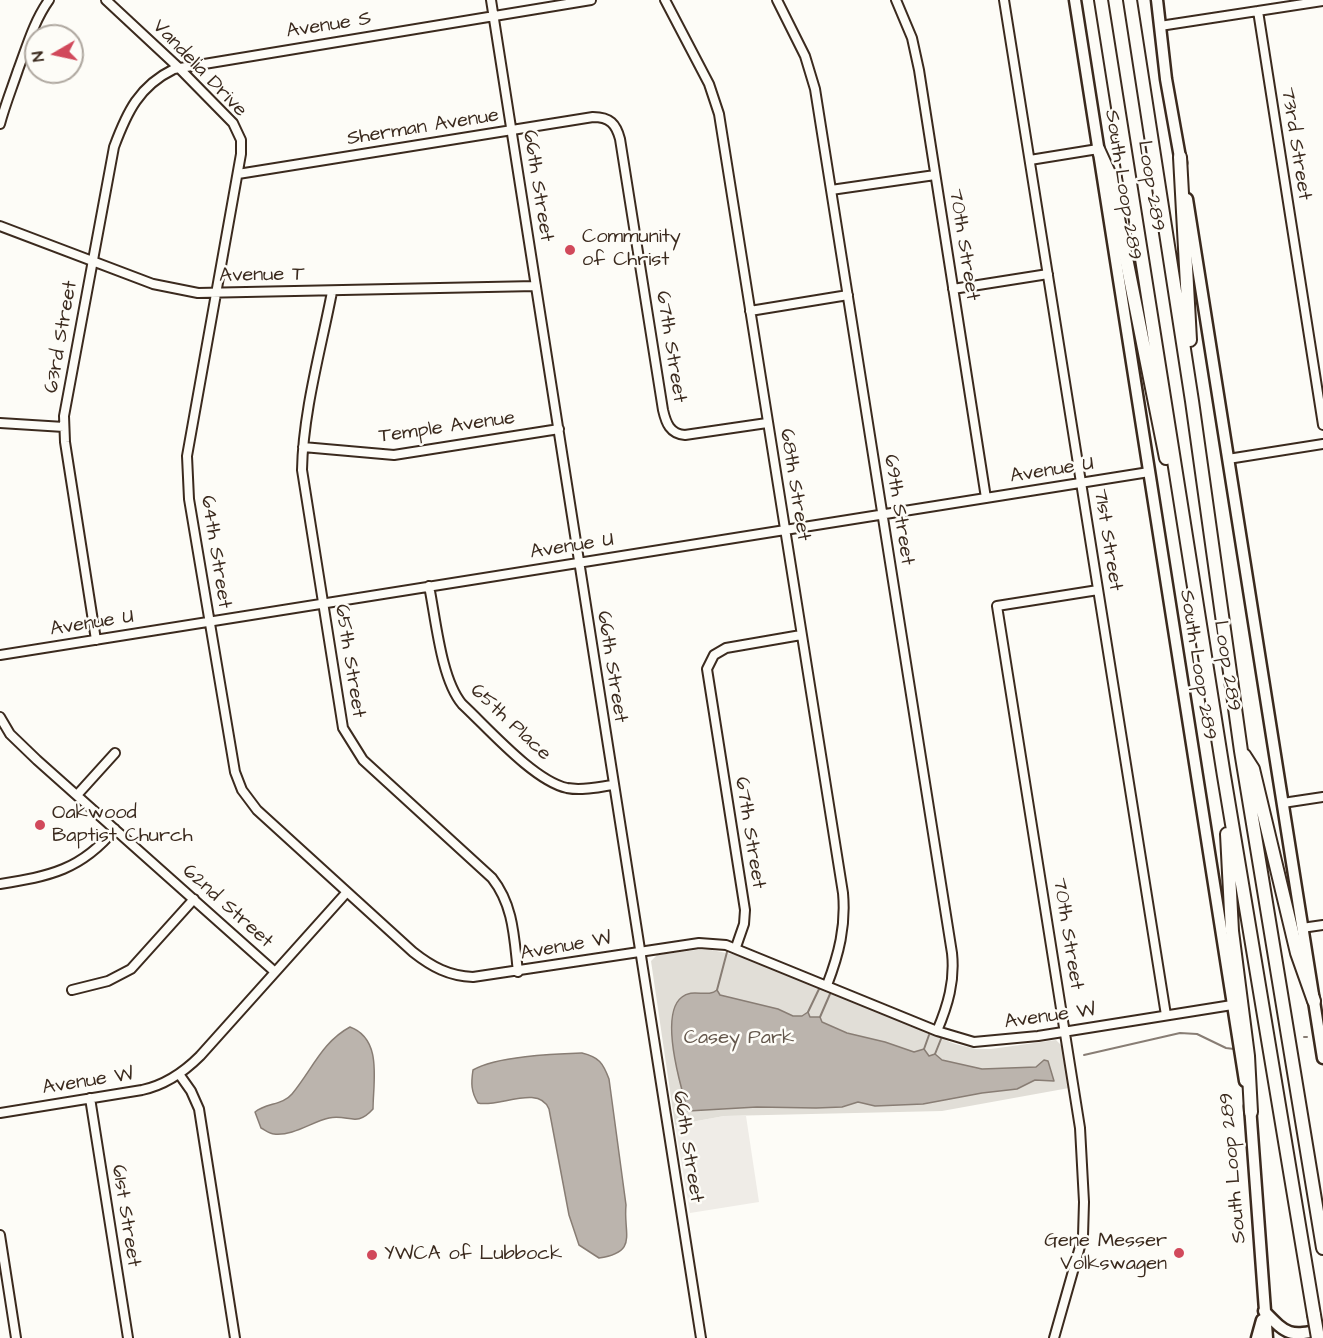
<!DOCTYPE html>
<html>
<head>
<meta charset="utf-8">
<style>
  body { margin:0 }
  #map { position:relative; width:1323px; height:1338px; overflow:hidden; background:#fdfcf7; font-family:"Architects Daughter",sans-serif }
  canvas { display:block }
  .north { position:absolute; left:24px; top:24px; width:60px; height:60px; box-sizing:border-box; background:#fdfcf7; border:2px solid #afa8a0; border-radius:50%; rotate:261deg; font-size:16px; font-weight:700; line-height:24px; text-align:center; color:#3b2a1e }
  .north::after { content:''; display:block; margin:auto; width:21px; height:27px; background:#d1495b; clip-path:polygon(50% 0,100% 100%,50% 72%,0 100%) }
</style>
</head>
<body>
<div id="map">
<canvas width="1323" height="1338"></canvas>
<div class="north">N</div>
</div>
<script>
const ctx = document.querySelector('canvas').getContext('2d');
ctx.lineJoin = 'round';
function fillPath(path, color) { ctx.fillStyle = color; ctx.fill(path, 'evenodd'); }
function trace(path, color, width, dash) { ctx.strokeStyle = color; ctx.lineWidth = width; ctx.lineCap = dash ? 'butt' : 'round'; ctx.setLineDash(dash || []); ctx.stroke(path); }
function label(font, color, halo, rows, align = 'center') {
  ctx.font = font + ' "Architects Daughter",sans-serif'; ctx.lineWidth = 5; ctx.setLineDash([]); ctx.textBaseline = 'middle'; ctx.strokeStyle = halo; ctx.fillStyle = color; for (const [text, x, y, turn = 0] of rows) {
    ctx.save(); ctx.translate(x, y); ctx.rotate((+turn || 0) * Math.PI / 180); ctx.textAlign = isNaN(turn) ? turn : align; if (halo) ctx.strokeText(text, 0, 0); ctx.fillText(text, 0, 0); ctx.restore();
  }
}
fillPath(new Path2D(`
  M724 1116H746L759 1202 690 1213 675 1125Z`), '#efece7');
fillPath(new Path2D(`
  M696 950H711L737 955 955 1044 976 1049H991L1056 1040 1062 1046 1069 1088 942 1111 724 1116 675 1125 651 961 657 955Z`), '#e1ded7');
const water = new Path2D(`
  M717 990 720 995 778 1009 793 1016H802L808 1012 810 1017H820L822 1022 847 1033 885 1042 914 1052 924 1049 929 1056 935 1054 942 1060 982 1069 1036 1067 1044 1060 1048 1061 1054 1081 1035 1080 1017 1089 982 1093 923 1104 875 1106 858 1102 842 1107 816 1108 757 1107 688 1111C681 1088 659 1014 682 997 692 988 708 998 717 990Z
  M350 1027C383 1039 373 1082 373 1109 356 1128 349 1114 329 1118 311 1122 294 1136 274 1134 270 1134 265 1130 261 1128L255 1112C266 1103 283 1105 292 1094 312 1070 322 1042 350 1027Z
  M582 1053C599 1057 603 1063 609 1079L626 1205C623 1234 639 1252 599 1258L579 1245 569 1215 549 1109C539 1084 498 1108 478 1103 471 1092 471 1083 473 1070 496 1056 554 1054 582 1053Z`);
fillPath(water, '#bbb4ad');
trace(water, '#887d74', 1.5);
trace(new Path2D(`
  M717 990 727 952
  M808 1012 819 989
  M820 1017 830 994
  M1304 1037H1307
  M924 1049 929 1035
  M935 1054 941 1039
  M1084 1055 1180 1033 1197 1034 1226 1048 1234 1049`), '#887d74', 2);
const minor = new Path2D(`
  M106 0 179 68 233 123 241 140V154L187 456 189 499 235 772 242 790 257 810 413 952C432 967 449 976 473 977L699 943 726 945 937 1031 974 1042 1038 1036 1232 1005
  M491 0 701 1338
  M665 0 709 84 719 114 843 893C846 926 839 954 827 985
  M777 0 805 56 815 89 952 953C955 981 948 1005 937 1031
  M896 0 912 38 919 70 986 498
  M1004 0 1166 1015
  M1258 11 1323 425
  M1160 26 1323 1
  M0 124C5 105 12 88 18 70 27 46 34 21 49 0
  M1030 160 1098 149
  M238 174 593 117C610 117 616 124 620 139L663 410C666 423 670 434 685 435L767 423
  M831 190 935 175
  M0 226 153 284 198 293 536 286
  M953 289 1048 274
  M332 292C321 349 303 412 302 470L343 728 363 760 492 878C514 906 514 938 518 972
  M750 311 848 295
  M0 423 64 427
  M303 447 394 455 559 429
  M1228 459 1323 444
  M429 586C436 620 441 679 462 704 488 728 534 781 567 788 583 791 598 787 613 785
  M96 640 65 442 64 416 114 147C127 112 139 86 174 69L591 0
  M0 655 1149 472
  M0 717 10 734 37 760 275 972
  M77 795 115 753
  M1283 803 1323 797
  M0 884C50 876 81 870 115 829
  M1302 928 1323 925
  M736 947 744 924 745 910 707 669 714 655 726 648 801 635
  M72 990 108 981 131 969 194 899
  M179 1074 191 1091 199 1109 235 1338
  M90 1098 128 1338
  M0 1113 142 1090C165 1085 183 1073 200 1056L347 892
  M0 1235 16 1338
  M1054 1338 1083 1236 1084 1202 1080 1128 997 606 1098 590`);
const major = new Path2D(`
  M1075 0 1245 1081
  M1157 0 1166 79 1181 163
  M1187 199 1323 1058
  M1250 1106 1267 1338
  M1264 1311C1288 1336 1289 1336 1323 1330
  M1257 1338 1262 1320`);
const highway = new Path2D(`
  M1101 0 1224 776 1314 1315
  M1130 0 1192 401 1241 751 1323 1248
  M1098 149 1109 173 1166 458
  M1180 157 1190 340
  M1244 755 1253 769 1297 953 1314 1001
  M1227 834 1232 931 1248 1056 1251 1112`);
trace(minor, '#3b2a1e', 12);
trace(major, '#3b2a1e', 15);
trace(highway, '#3b2a1e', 16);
trace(minor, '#fdfcf7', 8);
trace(major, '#fdfcf7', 10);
trace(highway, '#fdfcf7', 12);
const highwayBridge = new Path2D(`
  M1314 1315 1318 1338`);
trace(highwayBridge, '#3b2a1e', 16, []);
trace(highwayBridge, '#fdfcf7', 12);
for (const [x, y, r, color] of [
  [570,250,6,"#d1495b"],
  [40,825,6,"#d1495b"],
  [1179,1253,6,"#d1495b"],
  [372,1255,6,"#d1495b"]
]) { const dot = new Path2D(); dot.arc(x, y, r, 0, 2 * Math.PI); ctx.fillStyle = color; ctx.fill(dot); trace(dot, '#fdfcf7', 2); }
label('20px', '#3b2a1e', '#fdfcf7', [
  ["Avenue S",329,26,-9],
  ["Vandelia Drive",199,69,46],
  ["Sherman Avenue",423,128,-9],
  ["73rd Street",1295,144,81],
  ["South Loop 289",1122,185,81],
  ["66th Street",537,186,81],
  ["Loop 289",1150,186,81],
  ["70th Street",963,245,81],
  ["Avenue T",262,276,-1],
  ["63rd Street",62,337,-80],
  ["67th Street",670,347,81],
  ["Temple Avenue",447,428,-8],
  ["Avenue U",1052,471,-9],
  ["68th Street",794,485,81],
  ["69th Street",898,510,81],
  ["71st Street",1107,540,81],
  ["Avenue U",572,547,-9],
  ["64th Street",215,552,81],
  ["Avenue U",92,624,-9],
  ["65th Street",349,661,81],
  ["South Loop 289",1197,665,81],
  ["Loop 289",1226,666,81],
  ["66th Street",611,667,81],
  ["65th Place",510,723,43],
  ["67th Street",749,833,81],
  ["62nd Street",227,907,42],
  ["70th Street",1067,934,81],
  ["Avenue W",566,947,-10],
  ["Avenue W",1050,1017,-8],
  ["Avenue W",88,1082,-9],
  ["66th Street",687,1147,81],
  ["South Loop 289",1234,1168,-95],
  ["61st Street",125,1216,81]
]);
label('20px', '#3b2a1e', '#fdfcf7', [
  ["Community",582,238],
  ["of Christ",582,261],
  ["Oakwood",52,814],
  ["Baptist Church",52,837],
  ["Gene Messer",1167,1242,"right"],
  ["Volkswagen",1167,1265,"right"],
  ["YWCA of Lubbock",384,1255]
], 'left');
label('20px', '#64574c', '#fdfcf7', [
  ["Casey Park",739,1039]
]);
</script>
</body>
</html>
